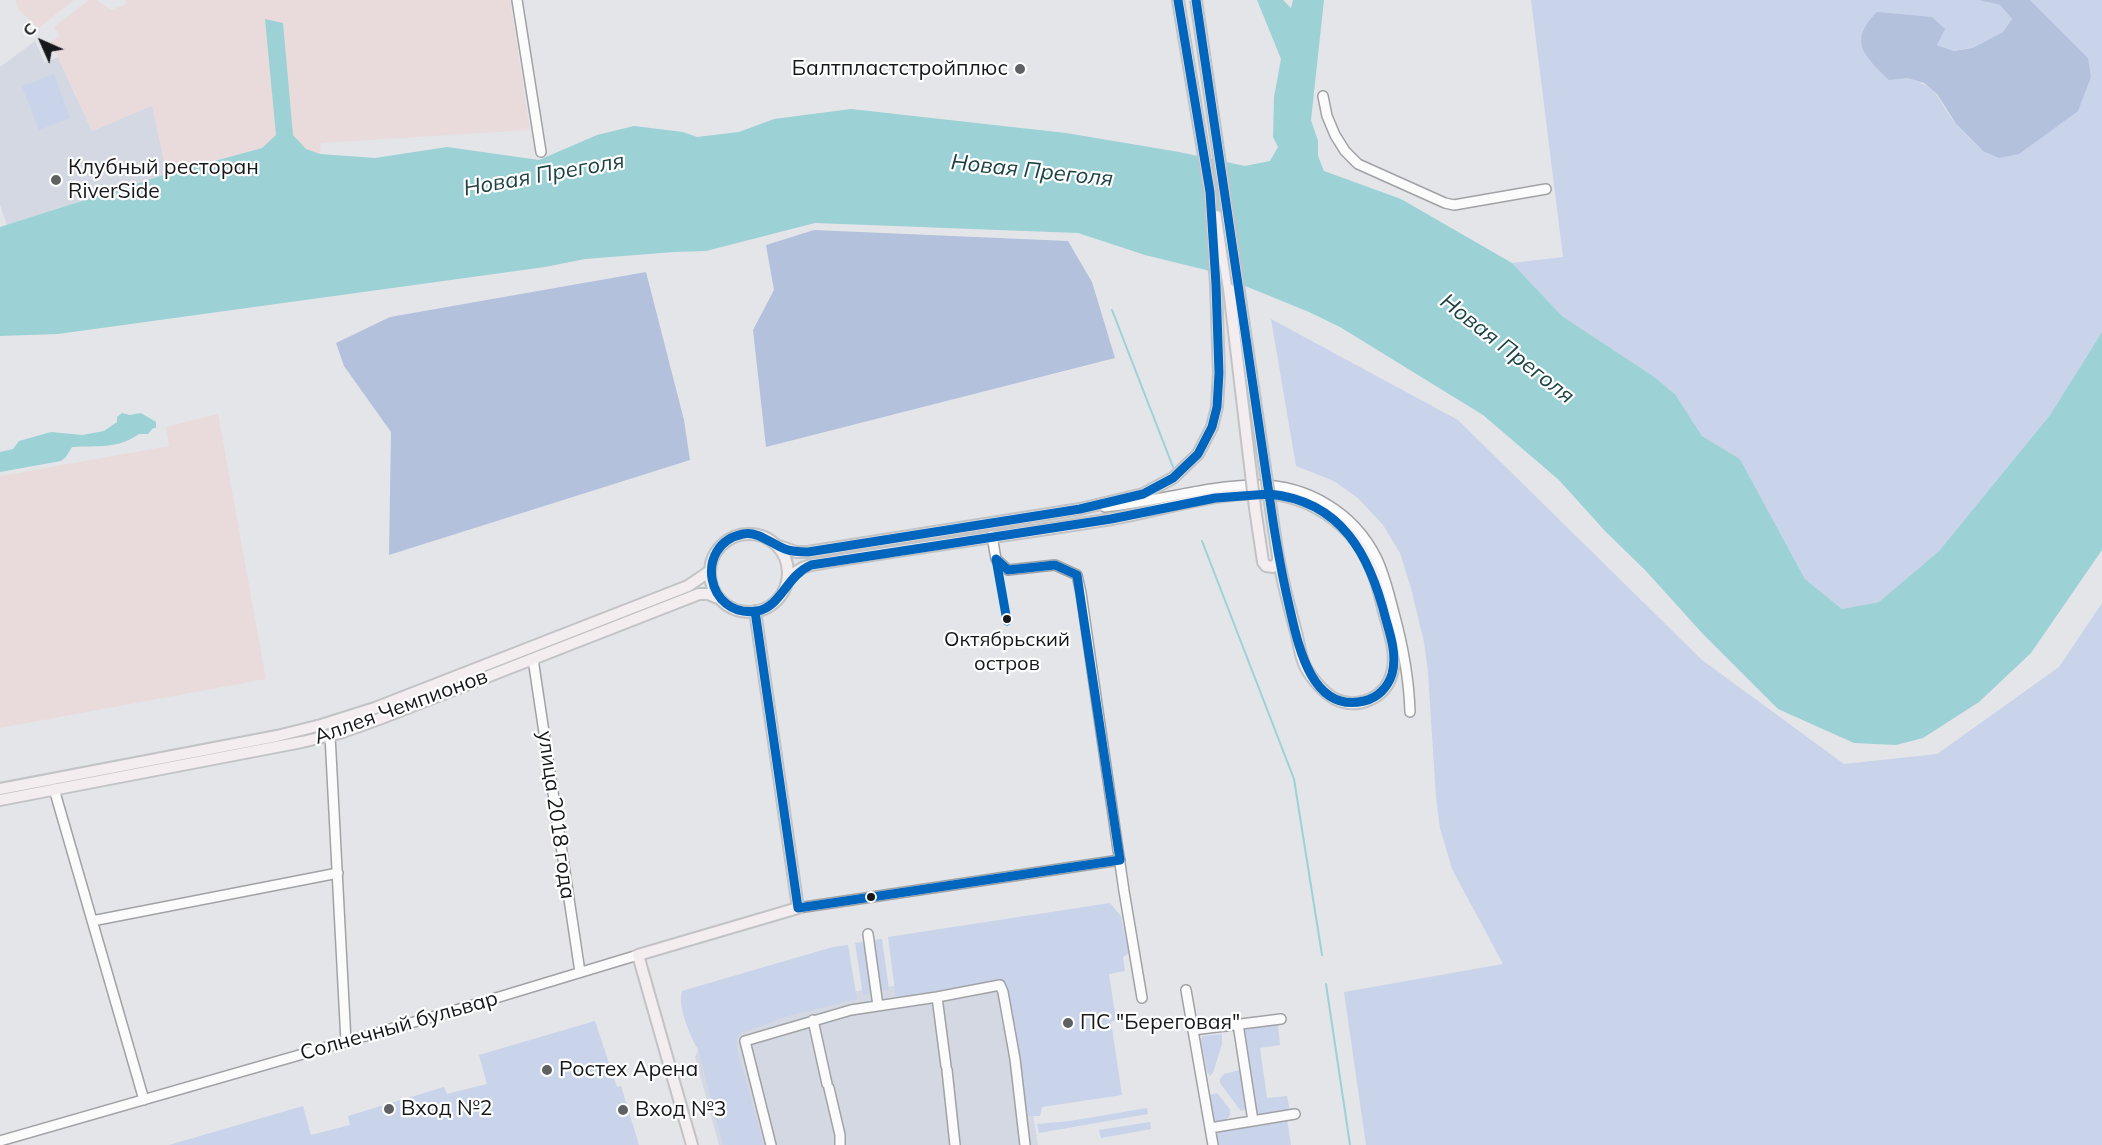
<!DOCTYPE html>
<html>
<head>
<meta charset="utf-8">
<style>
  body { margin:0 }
  #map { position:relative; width:2102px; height:1145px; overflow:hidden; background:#e3e5e9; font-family:Mulish,sans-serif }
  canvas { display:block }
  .north { position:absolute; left:12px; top:12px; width:60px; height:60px; -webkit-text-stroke:4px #fff; paint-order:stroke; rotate:315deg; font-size:16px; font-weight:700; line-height:24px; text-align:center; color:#17181b }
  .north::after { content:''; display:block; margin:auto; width:21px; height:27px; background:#17181b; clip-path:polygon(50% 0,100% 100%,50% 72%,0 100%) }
</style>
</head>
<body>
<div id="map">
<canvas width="2102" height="1145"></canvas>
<div class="north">С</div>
</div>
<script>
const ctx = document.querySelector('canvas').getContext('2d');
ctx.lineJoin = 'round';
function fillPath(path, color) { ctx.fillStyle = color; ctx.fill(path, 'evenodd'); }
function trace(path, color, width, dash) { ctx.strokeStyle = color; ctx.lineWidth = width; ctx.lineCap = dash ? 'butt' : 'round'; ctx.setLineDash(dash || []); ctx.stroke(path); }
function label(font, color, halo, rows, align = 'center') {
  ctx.font = font + ' Mulish,sans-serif'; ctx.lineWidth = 4.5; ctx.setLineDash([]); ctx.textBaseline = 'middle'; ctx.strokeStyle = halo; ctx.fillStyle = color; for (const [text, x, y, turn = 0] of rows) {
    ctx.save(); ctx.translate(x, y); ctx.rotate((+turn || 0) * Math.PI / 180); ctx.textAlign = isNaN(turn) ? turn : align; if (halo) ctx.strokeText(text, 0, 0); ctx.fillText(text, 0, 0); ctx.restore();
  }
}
fillPath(new Path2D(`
  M35 41 45 63 58 57 92 131 152 105 167 174 7 225 0 205V67Z
  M1010 970 1038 1145H719L695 1057 704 1036 843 993Z`), '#d3d8e2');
fillPath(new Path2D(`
  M15 0H74L37 29 32 21 19 11Z
  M89 0H97L111 10 127 4 125 0H510L530 130 321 143 320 154 262 148 167 174 152 106 92 131 58 57 49 43 60 36 54 27Z
  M218 414 266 679 0 728V476L169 446 166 427Z`), '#e9dbdc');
fillPath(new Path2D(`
  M1531 0H1978L2000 5 2012 19 2003 32 1971 48 1954 51 1937 45 1907 78C1942 88 1936 100 1956 124 1964 134 1974 142 1983 151L2088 58 2030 0H2102V332L2050 415 1939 551 1879 602 1842 609 1805 579 1740 459 1702 436 1675 394 1653 376 1562 316 1512 263 1563 257Z
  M54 74 70 118 39 130 22 86Z
  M1271 319 1458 420 1702 660 1844 764 1937 754 2059 667 2102 603V1145H1366L1344 992 1503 964 1452 869 1440 828 1436 798 1428 672 1424 642 1411 588 1400 553 1383 525 1358 498 1334 481 1296 466Z
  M1110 903 1121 916 1129 953 1123 957 1125 971 1109 974 1116 1020 1111 1022 1122 1095 1042 1107 1040 1116H1024L1005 987 896 999 888 937Z
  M882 939 889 990 880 991 872 940Z
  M863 942 872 993 863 995 855 943Z
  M848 945 857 999 791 1015 741 1033 737 1038V1049L764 1145H723L698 1049C690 1037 677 1004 682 991L833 947Z
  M595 1021 617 1087 621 1086 639 1145H169L303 1106 311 1135 350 1125 348 1116 444 1087 447 1094 487 1084 479 1055Z
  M1275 1022 1278 1025 1280 1045 1260 1048 1267 1098 1287 1096 1290 1112 1257 1116 1255 1114 1243 1028Z
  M1222 1034V1044L1213 1073 1210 1076 1207 1072 1201 1040 1203 1036Z
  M1240 1070 1246 1109 1241 1111 1220 1083V1079L1224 1074Z
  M1217 1093 1230 1109V1115L1226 1120 1217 1123 1213 1119 1210 1095Z
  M1147 1108 1148 1114 1039 1133 1037 1124 1070 1121Z
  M1287 1119 1291 1145H1216L1214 1134 1217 1131Z
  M1150 1122 1151 1129 1101 1138 1099 1130Z`), '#c9d3ea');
fillPath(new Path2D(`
  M1978 0H2030L2088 58 2091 77 2078 111 2019 154 1999 158 1983 151 1956 124 1937 94 1924 83 1907 78 1889 80C1865 56 1847 42 1877 12L1932 17 1945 29 1937 45 1954 51 1972 48 2003 32 2012 19 2000 5Z
  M814 230 1068 241 1092 282 1115 358 766 447 753 330 774 290 766 245Z
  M646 272 684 420 690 460 389 555 391 432 344 366 336 343 390 317Z`), '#b4c1dd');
fillPath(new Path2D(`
  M1257 0H1283L1291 8 1293 0H1324L1311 120 1318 141V156L1324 171 1401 199 1512 263 1562 316 1653 376 1675 394 1702 436 1740 459 1805 579 1842 609 1879 602 1939 551 2050 415 2102 332V550L2031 653 1979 702 1923 738 1896 745 1854 743 1778 709 1702 633 1646 571 1605 531 1559 480 1483 415 1340 327 1309 312 1206 270 1145 255 1078 233 815 223 706 251 674 252 585 259 545 267 58 334 0 336V227L167 174 262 148 276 135 265 19 283 23 293 135 306 149 320 154 375 158 447 147 539 160 597 135 634 126 683 132 697 137 739 132 774 119 851 109 1066 133 1179 152 1245 166 1270 161 1278 147 1273 137 1274 97 1281 59Z
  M122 413 130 415 141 413 156 422V428H153L148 434H139C116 450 98 445 72 447L66 457 61 461 0 472V452L13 449 19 441 51 432 82 435 104 431 117 422V417Z`), '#9cd1d6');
trace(new Path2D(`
  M1112 310 1173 467
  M1202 541 1294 779 1322 955
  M1326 984 1350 1145`), '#9cd1d6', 2);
const minor = new Path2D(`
  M517 0 541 152
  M1323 96 1327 116 1335 135 1345 151 1358 164 1445 203 1454 205 1546 189
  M1105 507C1156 502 1207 485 1258 485 1308 485 1354 513 1376 557 1385 575 1389 595 1394 613 1403 646 1409 678 1410 712
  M992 536 996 559 1008 570 1055 565 1077 575 1081 593 1124 891 1142 998
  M533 659 580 972
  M330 735 346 1042
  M54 789 144 1100
  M798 908 1120 860
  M92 921 338 873
  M868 934 878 1006
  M1186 990 1213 1145
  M813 1020 827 1084
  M1238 1024 1253 1121
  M1193 1030 1281 1019
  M946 1066 937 997 1000 985 1003 992 1015 1059 1025 1145
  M947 1070 955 1145
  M829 1088 840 1135V1145
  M1210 1128 1295 1114
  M0 1141 456 1010 638 955
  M771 1145 745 1041 851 1010 937 997`);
const major = new Path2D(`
  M1217 216 1229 289
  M1255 508 1263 562 1266 566 1273 567 1278 562V558
  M710 573a39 39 0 1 1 78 0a39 39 0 1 1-78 0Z
  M779 546 796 552H808L1080 509 1143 494 1173 478 1198 454 1212 427 1217 407 1219 373 1216 285 1210 192 1178 0
  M787 582C794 573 799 568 811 565 911 548 1012 535 1112 519 1164 510 1219 490 1272 494 1302 497 1330 512 1351 535 1369 556 1377 581 1383 608 1388 628 1398 653 1392 673 1386 698 1358 710 1335 699 1324 693 1312 679 1306 668 1301 659 1299 646 1297 636 1289 606 1280 574 1276 543
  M0 789 277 736 321 725 375 708 688 586 710 571
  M0 800 302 742 340 733 379 719 699 594H708L720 599
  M692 1145 638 955 798 908 755 611`);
trace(minor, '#a1a2a5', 12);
trace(major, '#c2c3c5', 14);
trace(minor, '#fbfbfc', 9);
trace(major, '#f4edf0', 10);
const majorBridge = new Path2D(`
  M1196 0 1276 543
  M1229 289 1255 508`);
trace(majorBridge, '#c2c3c5', 14, []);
trace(majorBridge, '#f4edf0', 10);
trace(new Path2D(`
  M1178 0 1210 192 1216 285 1219 373 1217 407 1212 427 1198 454 1173 478 1143 494 1080 509 808 552C800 552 793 552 785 549 771 544 759 531 743 534 693 544 706 619 757 611 781 607 786 576 811 565L1111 519 1215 498 1269 494
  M1196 0 1269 494
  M1269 494C1342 501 1370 555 1386 620 1391 637 1397 656 1392 674 1388 687 1378 698 1364 701 1309 714 1297 639 1288 601 1280 566 1274 530 1269 494Z
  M996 559 1008 570 1055 565 1077 575 1120 860
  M996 559 1007 621
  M755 611 798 908
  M798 908 1120 860`), '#0065bd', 9);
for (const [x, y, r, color] of [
  [1020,69,6,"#5e6063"],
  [56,180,6,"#5e6063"],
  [1007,619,5,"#17181b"],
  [871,897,5,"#17181b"],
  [1068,1023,6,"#5e6063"],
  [547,1070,6,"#5e6063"],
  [389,1109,6,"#5e6063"],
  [623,1110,6,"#5e6063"]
]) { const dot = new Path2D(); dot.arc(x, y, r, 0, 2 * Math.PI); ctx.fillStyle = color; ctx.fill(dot); trace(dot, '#fff', 2); }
label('20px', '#17181b', '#fff', [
  ["Октябрьский",1007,640],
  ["остров",1007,664]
]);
label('21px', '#17181b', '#fff', [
  ["Балтпластстройплюс",1008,69,"right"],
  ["Клубный ресторан",68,168],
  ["RiverSide",68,192],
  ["ПС \"Береговая\"",1080,1023],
  ["Ростех Арена",559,1070],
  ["Вход №2",401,1109],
  ["Вход №3",635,1110]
], 'left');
label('21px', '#17181b', '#fff', [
  ["Аллея Чемпионов",401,707,-20],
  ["улица 2018 года",556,815,82],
  ["Солнечный бульвар",399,1026,-16]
]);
label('italic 22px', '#1d4245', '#fff', [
  ["Новая Преголя",1032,171,6],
  ["Новая Преголя",544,175,-10],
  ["Новая Преголя",1507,349,38]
]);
</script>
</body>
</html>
